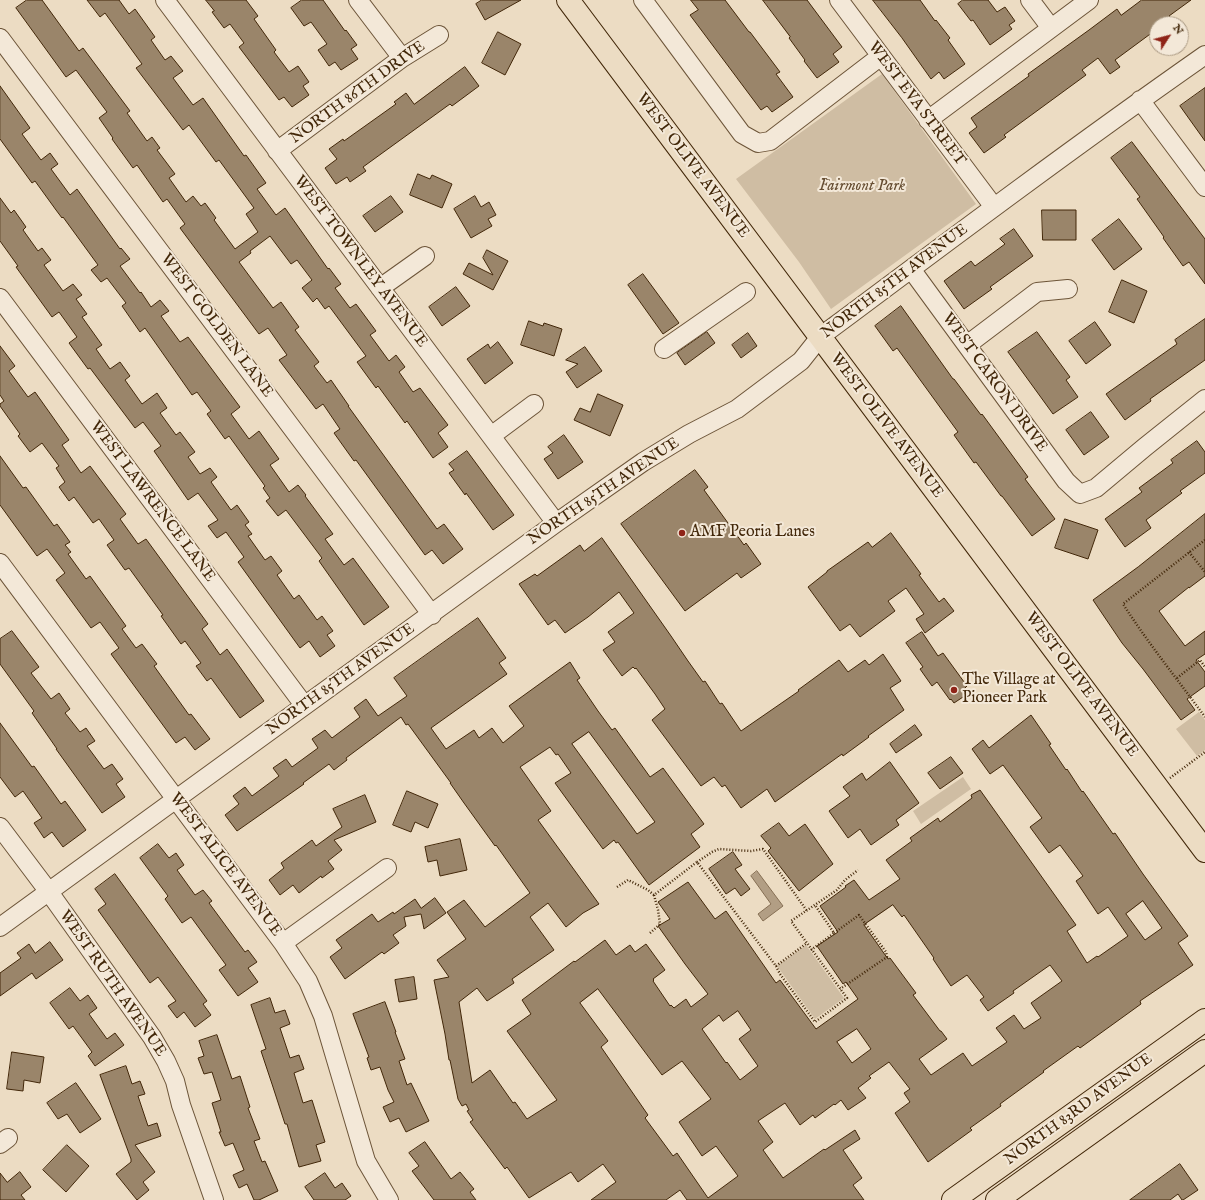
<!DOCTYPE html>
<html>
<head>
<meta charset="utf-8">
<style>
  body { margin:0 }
  #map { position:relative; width:1205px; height:1200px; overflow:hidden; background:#ecdcc3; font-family:"IM FELL English",serif }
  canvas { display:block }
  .north { position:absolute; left:1149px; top:16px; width:40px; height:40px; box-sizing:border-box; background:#f3e8d8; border:1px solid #ac9b85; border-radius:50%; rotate:54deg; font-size:11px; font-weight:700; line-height:16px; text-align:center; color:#422709 }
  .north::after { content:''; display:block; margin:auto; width:14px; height:18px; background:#8f2418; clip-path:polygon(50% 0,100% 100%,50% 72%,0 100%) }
</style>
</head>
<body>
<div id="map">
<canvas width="1205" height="1200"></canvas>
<div class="north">N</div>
</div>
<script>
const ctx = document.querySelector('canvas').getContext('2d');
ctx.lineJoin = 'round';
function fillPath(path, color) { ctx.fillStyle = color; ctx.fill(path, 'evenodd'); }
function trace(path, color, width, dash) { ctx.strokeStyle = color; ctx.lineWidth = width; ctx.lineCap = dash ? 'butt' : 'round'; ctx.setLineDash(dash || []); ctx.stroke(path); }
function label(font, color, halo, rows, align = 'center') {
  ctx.font = font + ' "IM FELL English",serif'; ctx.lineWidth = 4; ctx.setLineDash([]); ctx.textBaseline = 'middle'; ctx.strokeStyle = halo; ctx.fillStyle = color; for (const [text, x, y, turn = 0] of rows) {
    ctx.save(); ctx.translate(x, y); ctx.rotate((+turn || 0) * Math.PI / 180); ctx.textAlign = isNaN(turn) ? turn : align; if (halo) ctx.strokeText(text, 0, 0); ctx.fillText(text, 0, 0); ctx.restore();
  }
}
fillPath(new Path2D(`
  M882 74 976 204 831 309 799 262 736 179Z
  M1199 712 1205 720V750L1197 756 1176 729Z
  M963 777 971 789 921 824 913 811Z
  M806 945 844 998 815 1019 777 966Z`), '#cfbda3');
const water = new Path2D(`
  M757 871 783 906 763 921 758 914 771 904 751 876Z`);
fillPath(water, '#b29e84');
trace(water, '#856e53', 1);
const building = new Path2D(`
  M27 0H42L79 51 83 48 130 111 127 113 147 141 152 137 160 148 157 150 175 174 169 178 186 202 193 196 201 206 205 203 216 218 214 220 235 249 258 232 246 214 254 208 219 160 216 162 189 125 183 130 136 68 142 64 105 13 100 17 87 0H119L129 14 135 9 155 37 151 40 165 60 171 56 183 71 173 78 193 105 203 98 244 156 246 155 266 183 257 189 276 215 285 208 328 269 329 268 341 284 335 288 350 308 356 304 376 331 370 335 389 361 396 355 405 367 399 372 413 392 420 388 448 425 438 433 448 447 433 458 407 421 405 423 378 386 376 388 357 362 366 356 329 306 325 309 317 298 313 302 302 288 312 280 297 260 291 264 270 236 250 251 251 253 239 262 273 308 281 302 299 327 295 330 319 362 314 366 327 383 331 380 349 406H348L437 529 444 524 463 549 443 564 432 550 425 555 356 460 354 461 334 433 340 429 323 404 316 409 279 360 287 355 268 328 259 334 180 228 185 224 167 199 163 202 137 165 133 168 112 139 113 138 99 118 107 112 76 70 66 77 16 8Z
  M206 0H246L258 16 254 19 276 50 274 52 289 72 298 66 309 82 303 86 309 95 292 107 284 97 279 100 239 47 244 43 230 24 224 28 212 12 214 11Z
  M302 0H323L345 31 346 30 357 45 351 49 358 59 341 70 335 62 329 66 318 50 327 44 311 22 304 26 291 8Z
  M482 0H521L485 20 476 4Z
  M691 0H725L749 32H750L780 72 776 74 793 97 772 112 767 106 761 110 690 15 698 10Z
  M763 0H807L842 47 833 54 839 62 817 78 804 61 805 60 789 38 790 37Z
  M873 0H920L935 21 936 20 950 38 948 40 965 64 944 79 939 72 931 79 902 38Z
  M963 0H988L997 12 1005 7 1015 21 1009 25 1012 29 990 45 973 20 971 21 958 4Z
  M1142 0H1191L1169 16 1171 18 1163 24H1157V29L1115 60 1120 67 1110 74 1098 58 1082 70 1086 75 1004 135 1006 137 984 153 969 133 977 127 971 118 1029 76 1028 74 1089 30 1117 9 1121 15Z
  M498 32 521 44 505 75 482 63Z
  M465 67 479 86 452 106 450 104 363 167 366 171 350 182 347 177 336 184 325 168 337 159 329 149 343 139 344 141 396 104 394 102 406 93 414 104Z
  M0 86 30 128 22 134 41 160 50 153 58 164 51 169 70 195 77 189 120 249 121 248 130 259 120 266 140 293 141 292 151 307 160 300 169 311 161 316 180 342 188 337 240 407 231 414 249 439 259 431 279 459 270 465 289 492 298 485 306 495 305 496 333 534 325 539 344 565 353 558 389 607 364 625 319 561 322 558 286 510 278 516 266 501 270 498 263 488 265 486 229 436 225 439 207 414 211 411 197 392 192 395 145 328 140 332 122 306 126 303 107 278 101 282 91 270 98 265 63 217 62 218 56 210 35 181 32 183 0 139Z
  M1205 88V141L1180 106Z
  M1132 142 1205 239V284L1189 262 1183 266 1163 238 1164 237 1137 199 1140 197 1111 158Z
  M418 174 430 179 432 175 452 184 442 208 410 195Z
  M391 196 403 212 375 232 363 216Z
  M475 196 481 207 489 202 496 215 488 219 492 226 471 238 454 209Z
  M0 198 11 213 14 210 26 227 23 230 38 251 42 248 51 260 44 265 63 291 73 284 82 295 76 299 87 314 82 317 102 345 96 349 110 369 120 362 130 376 125 380 142 404 157 393 167 408 160 413 176 435 180 432 195 452 188 457 200 474 210 468 217 477 211 482 231 510 237 505 249 522 245 525 252 534 248 536 265 560 271 556 282 571 277 575 294 599 299 595 317 620 322 616 333 631 327 635 335 646 320 657 309 641 300 648 238 562 244 557 226 532 217 538 208 526 218 520 198 493 188 500 154 451 161 446 143 422 135 428 90 368 88 369 69 343 77 337 59 312 52 317 16 267 18 266 0 241Z
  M1042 210H1076V240H1043Z
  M1119 219 1142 249 1114 270 1092 240Z
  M1014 229 1033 256 990 287 992 289 964 309 944 281 971 261 975 266 1005 244 1000 239Z
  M487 250 508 261 493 290 463 274 469 263 493 275 483 258Z
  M643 274 679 323 663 334 628 285Z
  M1122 280 1147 291 1134 323 1109 312Z
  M456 287 470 306 442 326 429 307Z
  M901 306 953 379H954L981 415 982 414 1028 477 1025 479 1055 519 1032 536 1002 496H1001L976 462 974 463 954 435 958 432 897 348 893 351 875 326Z
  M1205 319V360L1150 399 1151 401 1125 420 1106 394 1177 344 1175 340Z
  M529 321 543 326 544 323 562 329 554 356 521 345Z
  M1095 322 1111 345 1086 364 1069 341Z
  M707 332 715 343 685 365 677 353Z
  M1037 332 1070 377 1066 380 1078 397 1053 414 1008 352Z
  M748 333 757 346 741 358 732 345Z
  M498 342 513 363 485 384 467 359 488 344 490 348Z
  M0 346 15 366 9 371 28 397 35 392 69 440 62 445 81 473 90 466 126 514 120 519 138 544 146 539 208 624 202 629 220 655 227 649 264 701 240 718 211 678 207 681 196 666 201 663 185 641 181 644 161 616 163 615 129 568 125 570 107 545 114 540 99 519 93 523 74 497 69 501 59 487 65 482 56 468 59 466 42 443 30 452 18 436 20 434 0 406V404L4 401 0 395Z
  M585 347 602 371 577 388 566 372 578 364 566 360Z
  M598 394 623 405 610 436 574 420 580 408 590 412Z
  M1091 412 1109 437 1084 455 1066 430Z
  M564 435 583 462 558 479 544 459 553 453 548 447Z
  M1197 441 1205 452V473L1180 491 1182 493 1146 520 1151 528 1125 547 1105 519 1142 492 1139 488 1173 463 1171 460Z
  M467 451 514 515 493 530 466 493 465 495 449 473 454 470 449 464Z
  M0 456 23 488 26 487 54 526 57 524 70 542 65 545 71 552 68 554 86 579 90 576 126 626 122 629 136 648 142 644 157 664 154 666 189 715 191 714 210 739 195 750 185 737 176 743 111 654 119 648 100 622 91 628 56 580 65 573 47 549 37 556 0 505Z
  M695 470 708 487 704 490 744 545 746 543 761 564 741 578 737 573 685 611 621 524Z
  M1205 514V576L1189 588V587L1159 611 1185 646 1205 631V654L1196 660 1205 672V686L1187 699 1195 710 1181 720 1143 669 1122 643 1093 600 1138 567Z
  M1065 519 1098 530 1088 559 1055 548Z
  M891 533 921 574 919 575 939 602 944 598 954 611 925 633 916 619 924 614 906 588 888 601 895 611 860 637 850 624 840 631 808 587 827 572V571L868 542 872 547Z
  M602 538 671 636 688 661 703 682 705 681 720 704 722 703 741 731 799 691 798 690 839 660 848 672 865 660 869 665 883 654 901 681 890 688 904 710 868 736 869 737 843 756 842 754 775 802 767 789 741 808 725 785 722 787 714 777 701 786 652 720 665 709 655 694 636 668 635 669 633 667 622 676 603 650 615 642 608 632 634 613 619 592 588 617 565 633 555 620 548 625 519 584 535 574 537 576 580 545 584 551Z
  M478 618 506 658 499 663 507 674 431 728 446 749 474 730 479 738 492 728 503 743 524 726 509 706 570 662 580 678 577 680 598 711 612 730 615 728 650 777 663 768 704 824 691 834 700 847 649 885 618 842 616 843 614 840 603 849 584 823 555 783 571 773 558 754 556 755 550 747 520 767 551 811 538 820 599 904 583 913 566 927 548 903 530 917 554 950 512 979 514 983 487 1001 477 988 459 1002 472 1083 490 1070 513 1103 515 1102 527 1119 557 1100 507 1031 531 1014 522 1000 574 961 575 962 605 940 616 955 630 945 635 952 646 944 665 970 653 979 654 980 653 981 670 1006 671 1005 674 1008 686 999 691 1007 708 994 685 964 658 926 670 919 658 902 688 882 715 919 726 911 776 983 780 980 816 1029 858 999 846 982 843 984 817 946 838 932 820 906 846 887 845 886 854 880 869 900 900 879 886 860 912 841 910 838 938 818 940 822 972 798 971 795 980 790 1076 925 1067 931 1087 963 1097 956 1098 957 1128 936 1108 907 1098 914 1076 881 1083 876 1060 845 1049 853 1030 827 1042 818 1003 765 990 774 972 749 983 740 989 748 1031 715 1051 744 1049 745 1066 770 1067 769 1082 792 1083 791 1113 834 1115 833 1143 874 1188 936 1178 943 1193 965 1140 1001 1141 1004 1080 1048 1078 1046 1043 1071 1044 1072 1000 1104 1001 1106 970 1128 972 1130 928 1162 895 1113 910 1102 904 1093 910 1089 889 1062 869 1076 871 1078 858 1088 866 1098 848 1110 841 1100 835 1105 834 1104 815 1118 813 1115 800 1125 785 1103 758 1121 773 1142 763 1150 783 1178 824 1149 825 1150 855 1130 860 1139 843 1150 862 1178 853 1185 864 1200H687L680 1190 666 1200H591L616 1182 603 1164 578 1182 571 1172 529 1198 507 1167 505 1169 470 1122 473 1120 467 1111 469 1110 466 1104 462 1106 458 1099 450 1060H449L445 1034 434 980 449 977 437 960 466 939 447 912 464 900 485 927 530 893 496 845 495 846 464 803 450 783H451L408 724 406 725 401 717 346 758 347 760 334 770 329 764 303 783 304 784 237 831 225 815 239 804 233 796 245 787 252 796 279 776 273 768 286 759 292 767 318 748 312 739 325 730 332 738 360 717 354 708 366 699 378 716 407 696 394 678ZM589 732 655 822 637 834 572 744ZM1143 901 1162 928 1145 940 1126 914ZM893 905 902 917 904 915 934 958 933 959 951 986 967 975 984 997 980 1000 988 1011 1014 993 1013 991 1050 965 1062 981 1031 1003 1041 1018 1024 1029 1014 1015 996 1028 1007 1042 972 1066 963 1053 931 1075 919 1059 947 1039 941 1031H940L913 995 916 993 890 958 888 959 864 925ZM598 989 662 1075 682 1061 711 1099 679 1122 702 1156 716 1146 738 1176 708 1198 677 1153 673 1156 645 1118 648 1115 601 1047 608 1041 580 1003ZM738 1011 751 1030 739 1039 758 1066 740 1080 727 1062 726 1063 702 1029 719 1015 723 1021ZM857 1029 871 1049 852 1063 837 1042Z
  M12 631 39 667 31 673 51 699 59 693 70 709 65 713 80 732 86 728 95 741 87 746 104 769 112 764 123 779 116 784 125 797 102 813 56 749H57L32 713 34 711 0 664V639Z
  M922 632 938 656 943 653 967 686 964 689 966 695 954 703 951 699 950 700 937 682 932 686 920 669 923 667 906 643Z
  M0 723 32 767 34 766 61 804 65 801 86 830 63 847 52 832 44 838 34 823 42 818 23 791 15 797 0 777Z
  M915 725 922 735 896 753 890 744Z
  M951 757 963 773 940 789 928 773Z
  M890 762 919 803 896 820 899 825 871 845 860 829 848 838 829 811 850 796 843 787 862 773 866 780Z
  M407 791 438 804 428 828 415 822 411 832 393 825Z
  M365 795 376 822 334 840 342 850 328 861 334 869 322 878 321 876 299 893 293 885 280 895 269 880 284 868 281 863 312 840 316 846 342 827 333 809Z
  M779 823 789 836 805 824 833 864 799 891 768 851 771 848 761 836Z
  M460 839 467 870 440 876 437 860 428 862 425 847Z
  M158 844 169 858 176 853 184 865 177 870 195 895 203 890 212 901 209 903 245 952 248 950 257 962 248 968 258 982 238 996 219 970 226 965 191 917 182 923 165 899 168 896 140 858Z
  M733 852 742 865 735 869 750 889 741 896 735 888 726 894 709 869Z
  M115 874 207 1001 203 1004 211 1015 195 1027 184 1012 177 1018 168 1006 176 1001 158 977 150 983 98 910 106 904 95 889Z
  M435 898 446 913 424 929 421 914 404 917 406 926 393 935 399 943 384 954 382 952 345 979 330 957 342 948 336 940 372 914 378 922 393 912 394 914 415 899 421 908Z
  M50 942 63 960 36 979 32 973 0 996V973L21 958 17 953 29 944 35 953Z
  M414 977 417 999 399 1002 395 980Z
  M70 988 80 1001 88 995 97 1008 89 1014 107 1039 115 1033 124 1045 95 1066 88 1056 92 1052 73 1026 69 1029 50 1003Z
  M270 998 275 1013 285 1010 290 1024 280 1028 290 1058 299 1055 304 1069 294 1073 303 1103 312 1100 325 1142 316 1145 321 1161 299 1167 287 1124H285L272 1084 261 1051 266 1049 251 1005Z
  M385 1002 396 1032H395L405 1059 399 1061 407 1085 411 1083 429 1121 406 1132 399 1118 390 1122 383 1107 394 1102 388 1090 380 1067 371 1070 367 1058 369 1057 353 1014Z
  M217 1035 232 1079 240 1076 250 1107 248 1108 260 1139 254 1141 262 1162 265 1161 278 1191 259 1200H254L247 1184 239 1188 233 1175 244 1170 233 1143 225 1146 219 1132H221L212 1103 221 1100 212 1072 204 1074 198 1058 204 1056 199 1041Z
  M12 1052 44 1057 40 1083 24 1080 23 1091 7 1089Z
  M126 1066 132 1084 140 1081 145 1094 138 1096 148 1126 157 1123 161 1136 135 1145 155 1172 143 1182 149 1190 137 1200 116 1174 131 1162V1159L100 1075Z
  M76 1083 101 1119 80 1133 67 1114 58 1119 47 1103Z
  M425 1142 451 1179 460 1172 474 1189 470 1192 476 1200H434L412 1171 419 1166 409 1153Z
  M67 1145 89 1166 66 1192 43 1170Z
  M1180 1164 1198 1190 1183 1200H1182L1178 1194 1170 1200H1130Z
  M20 1172 31 1187 21 1195 25 1200H0V1173L7 1182Z
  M325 1173 335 1188 342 1183 351 1196 345 1200H314L305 1187Z`);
fillPath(building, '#9a856a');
trace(building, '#422709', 1);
const minor = new Path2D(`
  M165 0 556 523
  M358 0 402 58
  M643 0 742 134 758 143 770 141 881 56
  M839 0 994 207
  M1030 0 1051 28
  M0 38 432 615
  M1140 100 1205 187
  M928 120 1089 0
  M277 151 402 58 439 35
  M911 269 1066 481 1080 494 1096 488 1145 447 1205 399
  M380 288 425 256
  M0 298 304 705
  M967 345 1037 292 1068 289
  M664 349 746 292
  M491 436 534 404
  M0 563 283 943 308 981 323 1016 366 1161 389 1200
  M0 827 49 892 152 1037 166 1061 175 1081 181 1105 214 1200
  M0 927 556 523 643 462 689 434 737 409 801 361 820 337C947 242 1075 146 1205 55
  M283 943 387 868
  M0 1144 8 1138`);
const major = new Path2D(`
  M568 0 1205 851
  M953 1200 1205 1020
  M997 1200 1205 1051`);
trace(minor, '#6c5438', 20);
trace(major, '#422709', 24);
trace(new Path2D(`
  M1205 540 1123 604C1148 643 1178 680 1205 717
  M1189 552 1205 572
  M1177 678 1200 660 1205 667
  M1170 778 1205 752
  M697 862 712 852 719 849 751 851 763 849 807 911
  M617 887 628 880 648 890 654 895
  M650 933 660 924 658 910 654 895 697 862 776 966 780 974 815 1022 847 998 791 921 837 890 845 880 858 870
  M834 933 859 915 886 952 887 957 840 989
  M811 950 834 933 815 905
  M776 966 807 943`), '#422709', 2.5, [1, 2]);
trace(minor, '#f3e8d8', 18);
trace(major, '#ecdcc3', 22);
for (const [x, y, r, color] of [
  [682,533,4,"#8f2418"],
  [954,690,4,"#8f2418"]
]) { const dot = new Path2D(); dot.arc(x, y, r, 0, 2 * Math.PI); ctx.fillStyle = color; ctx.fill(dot); trace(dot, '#f3e8d8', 1.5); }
label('16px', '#422709', '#f3e8d8', [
  ["NORTH 86TH DRIVE",358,93,-36],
  ["WEST EVA STREET",916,104,53],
  ["WEST OLIVE AVENUE",692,166,53],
  ["WEST TOWNLEY AVENUE",360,262,53],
  ["NORTH 85TH AVENUE",895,282,-37],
  ["WEST GOLDEN LANE",216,326,53],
  ["WEST CARON DRIVE",994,383,54],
  ["WEST OLIVE AVENUE",886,426,53],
  ["NORTH 85TH AVENUE",604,492,-34],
  ["WEST LAWRENCE LANE",152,502,53],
  ["NORTH 85TH AVENUE",341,680,-36],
  ["WEST OLIVE AVENUE",1081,685,53],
  ["WEST ALICE AVENUE",225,865,53],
  ["WEST RUTH AVENUE",112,984,55],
  ["NORTH 83RD AVENUE",1079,1110,-36]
]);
label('italic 16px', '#654c30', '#f3e8d8', [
  ["Fairmont Park",862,187]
]);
label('16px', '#422709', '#f3e8d8', [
  ["AMF Peoria Lanes",690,533],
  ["The Village at",962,681],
  ["Pioneer Park",962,699]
], 'left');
</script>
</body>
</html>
